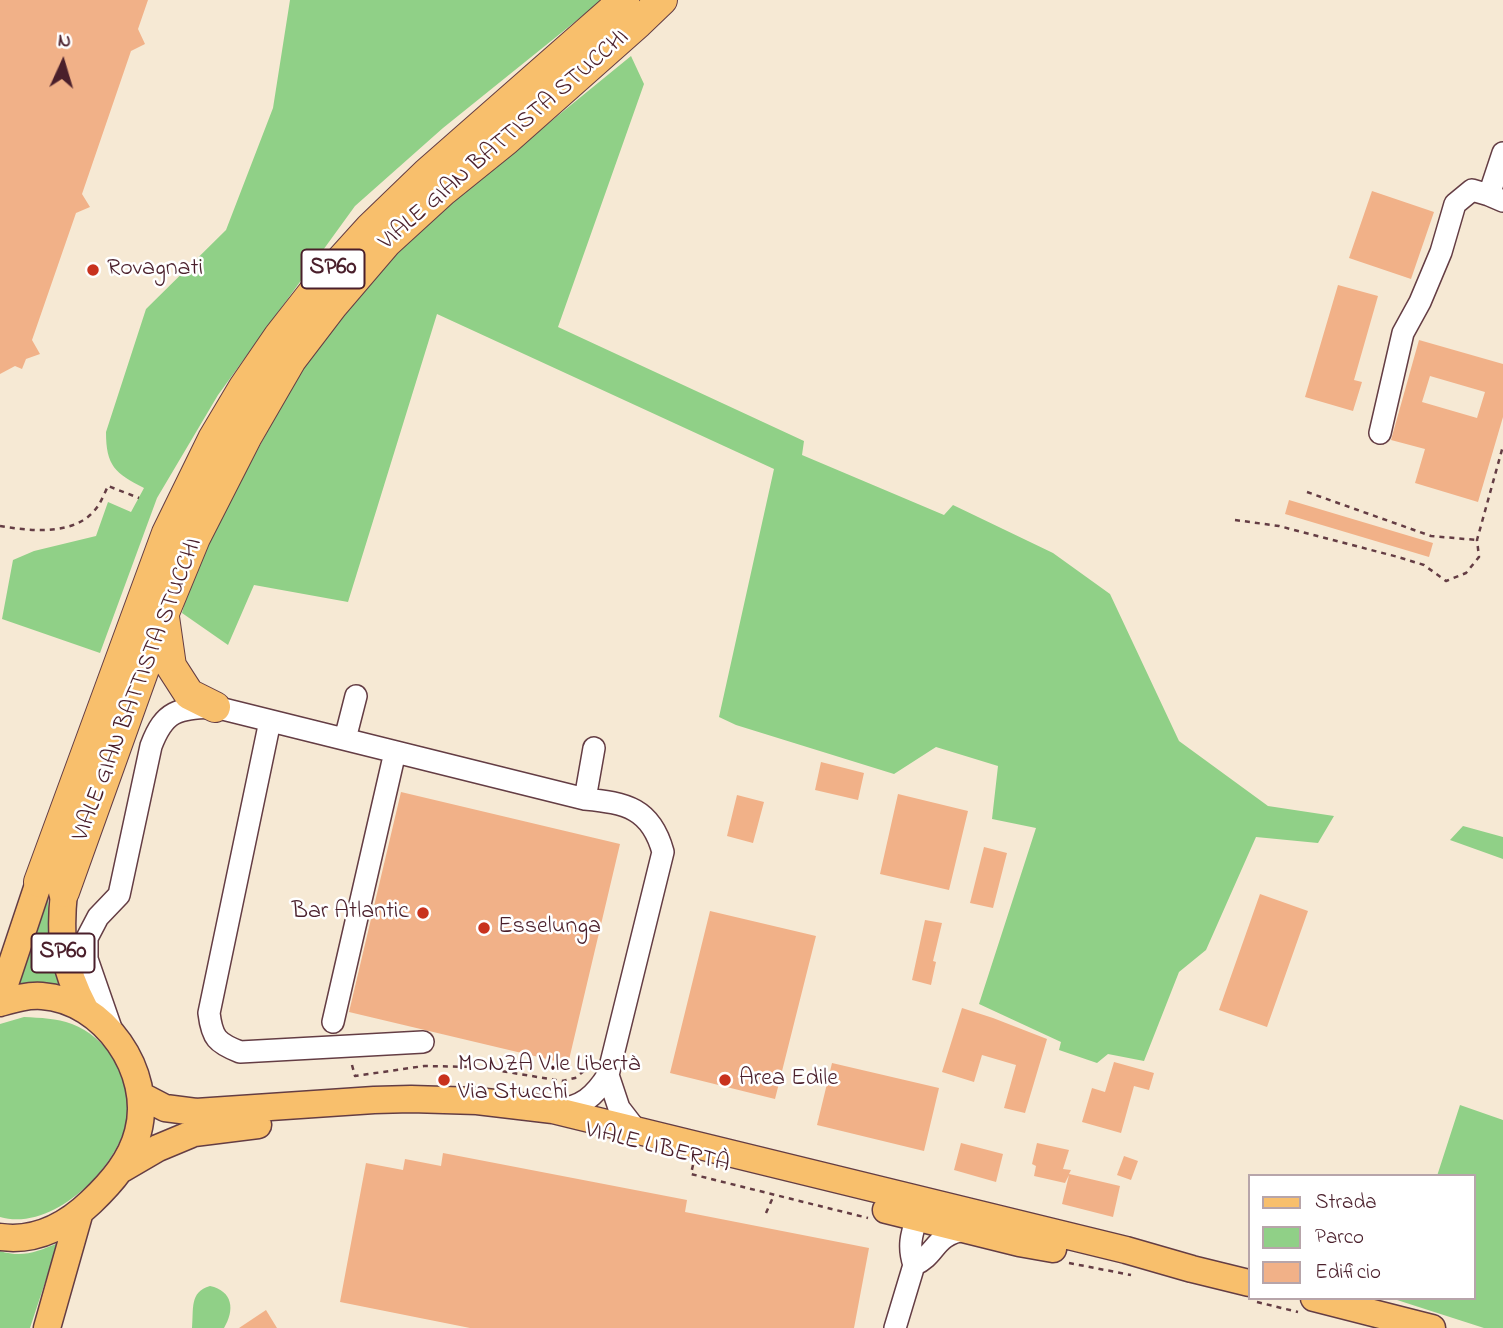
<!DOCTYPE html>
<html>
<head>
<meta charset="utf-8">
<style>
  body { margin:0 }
  #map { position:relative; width:1503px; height:1328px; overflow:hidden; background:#f6e9d4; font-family:"Indie Flower",sans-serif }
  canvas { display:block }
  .legend { position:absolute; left:1248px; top:1174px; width:228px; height:126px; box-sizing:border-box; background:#fff; border:2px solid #b7a5aa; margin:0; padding:9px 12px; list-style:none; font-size:21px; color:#4a1f2b }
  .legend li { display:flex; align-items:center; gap:14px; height:35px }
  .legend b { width:35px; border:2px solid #b7a5aa }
  .north { position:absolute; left:28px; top:28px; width:70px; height:70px; -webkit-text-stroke:5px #fff; paint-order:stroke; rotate:4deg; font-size:19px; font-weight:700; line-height:28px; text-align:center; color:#4a1f2b }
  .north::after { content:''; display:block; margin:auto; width:24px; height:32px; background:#4a1f2b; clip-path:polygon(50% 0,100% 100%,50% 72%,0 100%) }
</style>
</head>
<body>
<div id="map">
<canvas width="1503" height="1328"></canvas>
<ul class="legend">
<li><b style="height:9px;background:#f8bf6c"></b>Strada</li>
<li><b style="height:19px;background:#90d087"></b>Parco</li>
<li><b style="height:19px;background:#f1b188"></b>Edificio</li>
</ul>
<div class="north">N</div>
</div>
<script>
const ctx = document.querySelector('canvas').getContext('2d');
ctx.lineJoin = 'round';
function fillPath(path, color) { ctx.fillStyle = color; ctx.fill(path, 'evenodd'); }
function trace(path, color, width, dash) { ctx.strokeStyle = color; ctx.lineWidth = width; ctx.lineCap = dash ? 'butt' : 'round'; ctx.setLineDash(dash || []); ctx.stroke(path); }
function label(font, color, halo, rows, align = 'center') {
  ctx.font = font + ' "Indie Flower",sans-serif'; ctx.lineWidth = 5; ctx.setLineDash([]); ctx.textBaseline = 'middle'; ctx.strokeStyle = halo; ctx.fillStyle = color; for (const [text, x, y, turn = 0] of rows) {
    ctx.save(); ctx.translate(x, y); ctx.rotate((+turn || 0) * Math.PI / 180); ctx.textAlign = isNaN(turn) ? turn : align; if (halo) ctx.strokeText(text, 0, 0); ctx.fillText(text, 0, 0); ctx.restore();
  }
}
fillPath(new Path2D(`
  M290 0H602L443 128 355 206 218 395 157 498 100 653 2 619 13 560 34 551 96 536 108 502 131 512 144 488C115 473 106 466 106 432L146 309 226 230 273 108Z
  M631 56 644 84 558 327 804 441 802 455 944 515 953 505 1053 553 1110 594 1179 741 1268 806 1334 816 1318 843 1256 837 1206 950 1179 972 1144 1061 1108 1054 1097 1063 1059 1050 1061 1042 979 1004 1036 828 992 819 998 766 936 747 894 774 736 725 719 717 774 469 437 314 348 602 254 585 228 645 182 613 194 567 297 377 351 302 419 229Z
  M1463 826 1503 837V859L1450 840Z
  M48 895 49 949 62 988 15 986Z
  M24 1017C41 1018 56 1018 72 1024 106 1037 132 1076 128 1113 123 1164 54 1233 0 1217V1024Z
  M1460 1105 1503 1120V1328H1484L1397 1300 1473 1298V1176H1437Z
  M58 1243 30 1328H0V1251C22 1258 37 1252 58 1243Z
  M210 1286C233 1291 235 1310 224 1328H192C194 1309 189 1292 210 1286Z`), '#90d087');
fillPath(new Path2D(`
  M0 0H148L138 29 145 44 131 51 82 194 90 207 76 213 32 340 40 354 26 359 22 369 15 366 0 374Z
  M1372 191 1434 212 1411 279 1349 258Z
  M1338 285 1378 296 1354 380 1362 382 1353 411 1305 397Z
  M1419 340 1503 364V417L1478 502 1415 483 1425 449 1391 440ZM1430 376 1485 392 1477 418 1422 402Z
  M1289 500 1433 543 1429 557 1285 514Z
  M821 762 864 773 858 800 815 790Z
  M401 792 620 844 568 1064 349 1012Z
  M898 794 968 811 949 890 880 874Z
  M737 795 764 802 753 843 727 836Z
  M984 847 1007 853 993 908 970 903Z
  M1260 894 1308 911 1267 1027 1219 1010Z
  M710 911 816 936 775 1099 670 1073Z
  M925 920 942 923 933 961 936 962 931 985 912 980Z
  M962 1008 993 1018 1047 1039 1025 1113 1004 1108 1016 1065 982 1055 974 1082 942 1072Z
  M1114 1062 1154 1073 1149 1090 1134 1086 1121 1133 1082 1122 1092 1088 1105 1092Z
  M832 1063 939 1088 924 1151 817 1125Z
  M961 1143 1003 1154 996 1182 954 1170Z
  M1037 1143 1069 1150 1063 1169 1071 1170 1069 1174 1120 1186 1113 1217 1062 1204 1069 1175 1065 1183 1034 1176 1036 1166 1032 1164Z
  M443 1153 687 1200 685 1212 869 1248 854 1328H470L340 1302 366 1163 403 1170 405 1159 441 1166Z
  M1124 1156 1138 1161 1131 1180 1117 1175Z
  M266 1310 277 1328H239Z`), '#f1b188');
const minor = new Path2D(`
  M1503 153 1489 195 1503 201
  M1380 433 1403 333 1420 302 1441 252 1455 204 1472 190 1489 195
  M270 721 209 1013C212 1038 217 1043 240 1052L423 1042
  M345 739 356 696
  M585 799 594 748
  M333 1022 395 752
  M113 1034 87 959V938L98 917 119 895 151 746C165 709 178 709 215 707L585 799C626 803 651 808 663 852L608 1075C594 1097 582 1107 556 1110
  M608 1075 619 1108 636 1130
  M914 1265C937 1255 933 1235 965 1230
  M914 1265C908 1247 911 1235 917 1218
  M895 1328 914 1265`);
const major = new Path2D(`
  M64 892C59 939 63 967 85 1009
  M0 999 39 882
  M0 1003C14 999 27 995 42 996 104 1000 154 1072 138 1132 131 1160 112 1182 91 1202 66 1226 36 1242 0 1237
  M142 1096 165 1108 196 1112 374 1100 411 1099 477 1101 553 1110 1126 1250 1192 1269 1249 1283
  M122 1169 158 1148 194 1133 258 1125
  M886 1210 1019 1243 1053 1249
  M1314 1298 1432 1328
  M47 1328 79 1215`);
const highway = new Path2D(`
  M164 617 171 666 189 694 215 707
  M39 882 167 533 213 439 244 387 279 336 322 281 370 228 427 173 624 0
  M64 892 164 613 195 538 247 436 291 360 333 305 386 243 444 190 506 140 638 23 662 0`);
trace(minor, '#643d44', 24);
trace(major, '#643d44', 29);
trace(highway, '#643d44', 32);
trace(new Path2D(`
  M1307 492 1431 536 1477 540
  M1235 520 1279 526 1398 557 1424 565 1446 581 1466 573 1479 557 1477 540 1503 446
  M0 526C31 531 77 537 98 506 102 500 105 492 108 486L139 498
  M352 1065 355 1076 424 1066 477 1067 562 1081 575 1078 584 1071H587
  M693 1165 691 1174 868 1218
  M766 1213 774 1195
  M1069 1263 1131 1275
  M1257 1302 1298 1312`), '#643d44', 2.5, [5, 5]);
trace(minor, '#fff', 21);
trace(major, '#f8bf6c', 26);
trace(highway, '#f8bf6c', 30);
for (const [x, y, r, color] of [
  [93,270,7,"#c8321e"],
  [423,913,7,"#c8321e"],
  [484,928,7,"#c8321e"],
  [444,1080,7,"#c8321e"],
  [725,1080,7,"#c8321e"]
]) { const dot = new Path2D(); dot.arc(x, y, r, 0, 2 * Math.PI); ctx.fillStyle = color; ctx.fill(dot); trace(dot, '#fff', 2.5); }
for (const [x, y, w] of [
  [333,269,63],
  [63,953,63]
]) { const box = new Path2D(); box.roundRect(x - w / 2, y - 19.5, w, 39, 5); ctx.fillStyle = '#fff'; ctx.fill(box); trace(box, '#4a1f2b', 2); }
label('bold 23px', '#4a1f2b', null, [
  ["SP60",333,269],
  ["SP60",63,953]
]);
label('24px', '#4a1f2b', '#fff', [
  ["VIALE GIAN BATTISTA STUCCHI",505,141,-41],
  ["VIALE GIAN BATTISTA STUCCHI",139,690,-69],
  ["VIALE LIBERTÀ",657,1149,14]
]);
label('24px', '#4a1f2b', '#fff', [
  ["Rovagnati",107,270],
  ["Bar Atlantic",409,913,"right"],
  ["Esselunga",498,928],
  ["MONZA V.le Libertà",458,1066],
  ["Via Stucchi",458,1094],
  ["Area Edile",739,1080]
], 'left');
</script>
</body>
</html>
